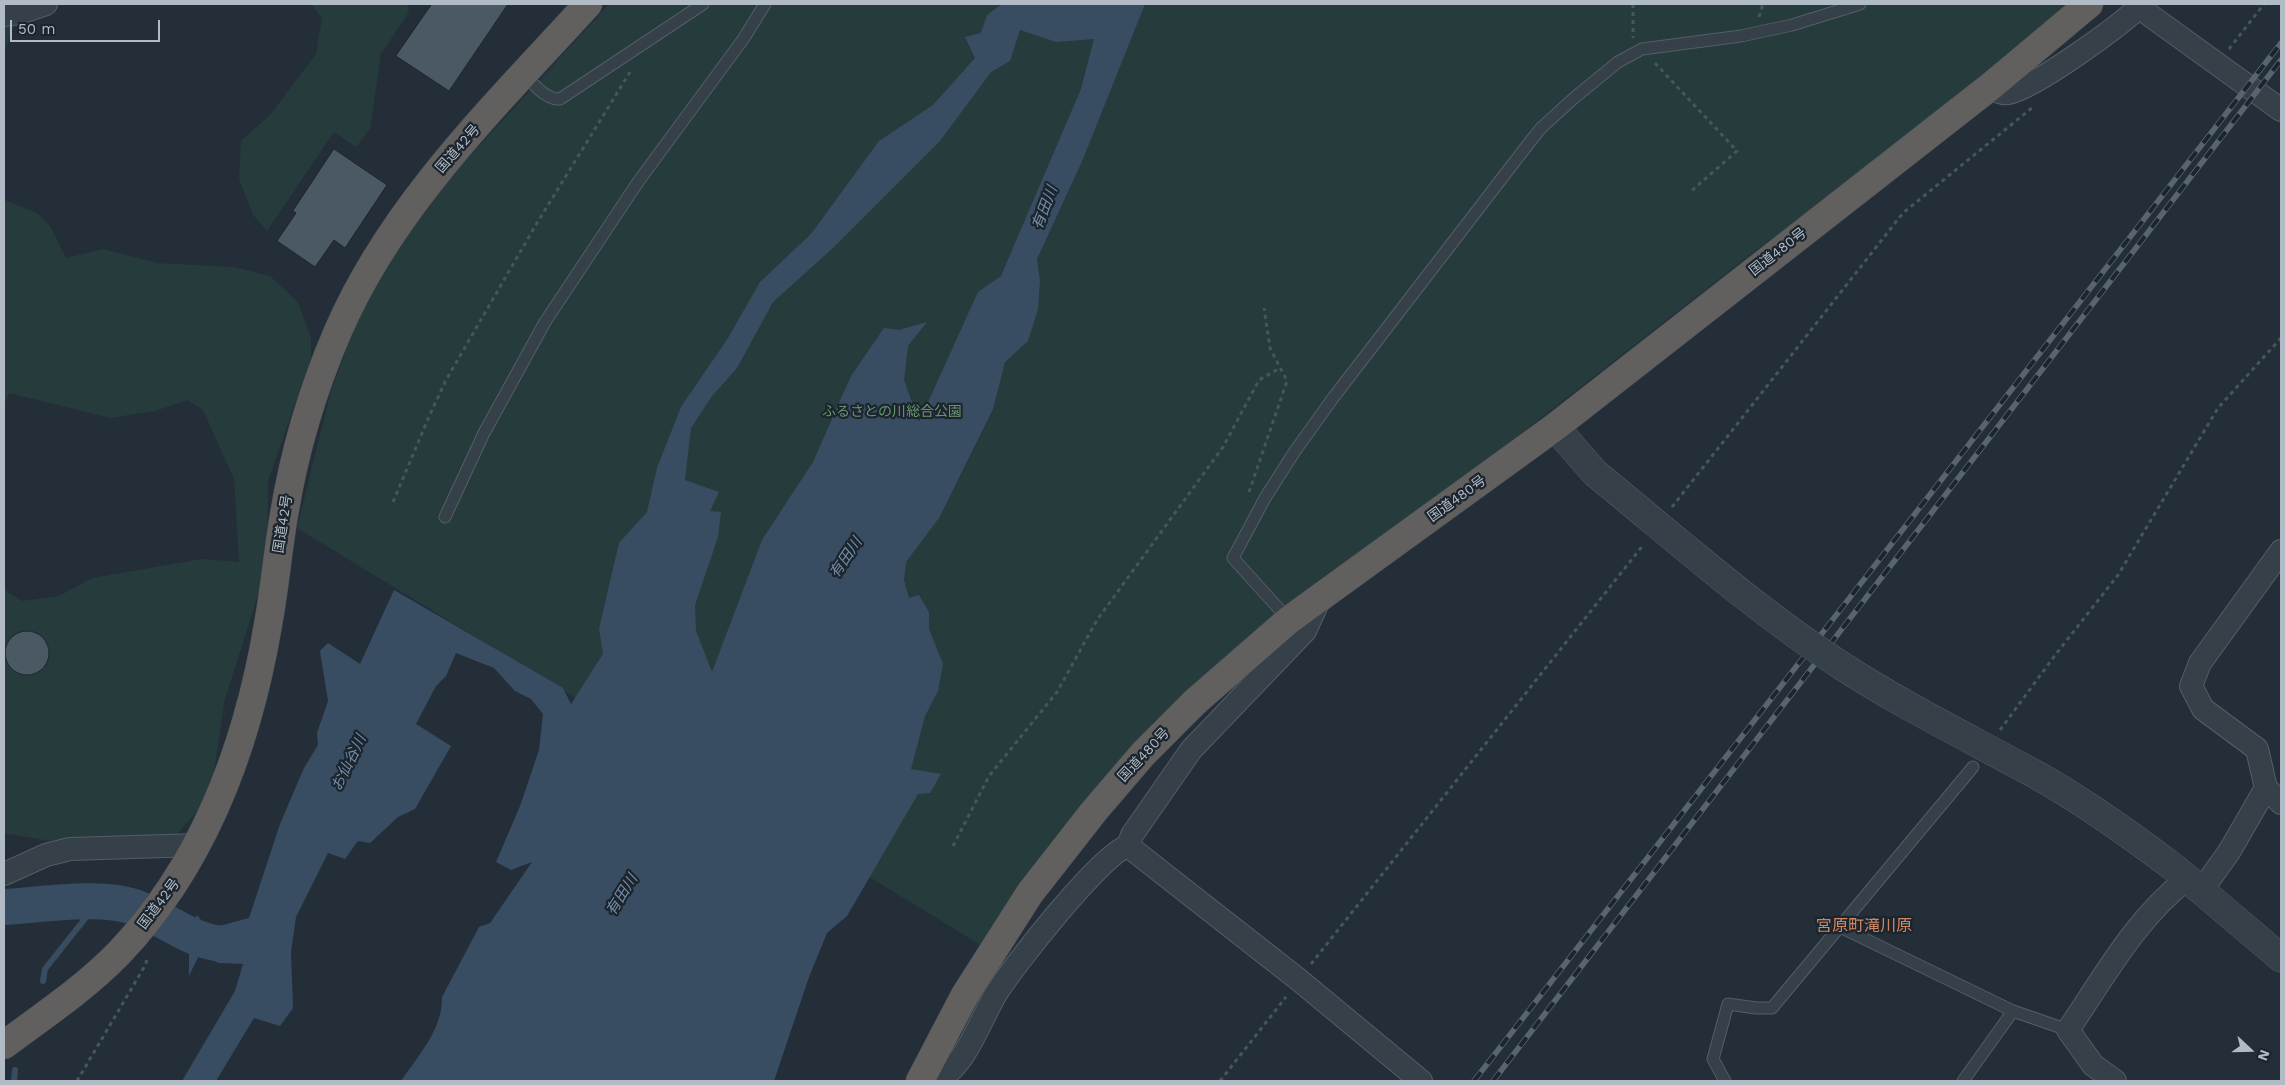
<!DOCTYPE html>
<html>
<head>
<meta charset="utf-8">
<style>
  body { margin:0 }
  #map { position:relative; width:2285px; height:1085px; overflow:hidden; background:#232e39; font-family:"Work Sans",sans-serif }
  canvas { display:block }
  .frame { position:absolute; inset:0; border:5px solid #b1bbc5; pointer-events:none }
  .north { position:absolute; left:2225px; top:1025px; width:50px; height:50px; -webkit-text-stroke:4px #1c252e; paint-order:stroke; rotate:111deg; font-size:14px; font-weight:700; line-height:20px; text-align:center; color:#b1bbc5 }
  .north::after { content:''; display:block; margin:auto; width:18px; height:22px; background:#b1bbc5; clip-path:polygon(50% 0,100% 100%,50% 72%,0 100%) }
  .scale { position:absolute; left:10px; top:20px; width:150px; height:22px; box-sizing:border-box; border:2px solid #b1bbc5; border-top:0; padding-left:6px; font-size:15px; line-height:18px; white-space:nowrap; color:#b1bbc5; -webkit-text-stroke:4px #1c252e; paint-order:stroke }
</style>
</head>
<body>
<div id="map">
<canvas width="2285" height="1085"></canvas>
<div class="frame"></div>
<div class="north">N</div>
<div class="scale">50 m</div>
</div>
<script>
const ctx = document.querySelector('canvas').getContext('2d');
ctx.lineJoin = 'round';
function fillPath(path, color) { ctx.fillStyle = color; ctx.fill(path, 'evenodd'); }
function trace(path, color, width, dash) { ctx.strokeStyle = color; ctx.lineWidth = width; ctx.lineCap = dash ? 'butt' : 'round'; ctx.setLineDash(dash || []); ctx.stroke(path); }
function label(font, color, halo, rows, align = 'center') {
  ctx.font = font + ' "Work Sans","Noto Sans JP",sans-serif'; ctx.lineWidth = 4.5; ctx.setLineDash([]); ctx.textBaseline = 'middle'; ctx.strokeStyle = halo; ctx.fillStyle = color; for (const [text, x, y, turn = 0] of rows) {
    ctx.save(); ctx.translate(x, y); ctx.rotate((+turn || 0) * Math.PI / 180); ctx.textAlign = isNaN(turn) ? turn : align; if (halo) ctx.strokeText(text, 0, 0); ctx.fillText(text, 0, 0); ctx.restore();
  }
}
fillPath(new Path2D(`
  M4 4H20L4 54Z
  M311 4H408L409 12 381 54 370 129 356 147 334 132 267 231 253 215 239 179 241 141 270 115 316 54 322 18Z
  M609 4H2076L1911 135 1751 254 1477 468 1302 599 984 947 297 528 331 391 358 317 393 255 448 180Z
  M4 200 37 213 50 226 66 258 103 249 158 263 234 267 270 276 298 302 311 338V358L268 481 267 567 225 699 214 771 201 807 176 835 56 842 4 833V584L7 592 22 601 59 596 92 578 202 559 239 562 234 479 203 410 188 400 155 411 110 418 9 393 4 406Z`), '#263b3b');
fillPath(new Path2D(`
  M1002 4H1145L1083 159 1037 259 1040 281 1038 309 1028 341 1005 362 993 409 939 518 906 562 904 580 909 598 919 595 929 612V629L943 664 938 691 925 716 911 769 941 774 930 793 918 794 847 916 827 933 809 977 774 1081H401C418 1056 443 1029 442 997L479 927 490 923 532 862 511 870 496 862 520 806 539 750 543 714 531 699 515 691 494 668 456 653 446 676 436 686 416 724 451 746 415 809 398 817 370 843 358 841 345 859 328 853 296 917 291 952 293 1008 280 1026 254 1018 216 1081H182L235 991 243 964 219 963 199 955 189 976V953L178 947 197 915 208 929 249 918 280 824 304 768 318 745 317 733 328 701 320 651 328 643 360 664 394 590 563 688 571 704 603 654 599 629 619 543 647 512 657 468 681 407 728 338 760 282 811 234 879 141 933 105 975 58 965 37 981 33 987 15ZM1020 30 1056 42 1094 39 1081 89 1001 276 978 292 919 422 904 380 908 346 927 322 899 330 884 328 851 376 813 462 762 540 712 672 696 631 695 605 718 537 721 512 710 511 719 492 685 480 691 428 712 396 737 368 773 302 834 247 940 141 991 72 1010 61Z`), '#394d62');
trace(new Path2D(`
  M43 981 45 969 99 901
  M14 1081 15 1070`), '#394d62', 6);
trace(new Path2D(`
  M4 907C39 905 101 895 134 907 169 919 193 946 233 944`), '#394d62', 36);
const building = new Path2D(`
  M432 4H508L449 91 396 56Z
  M334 149 387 185 345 248 334 240 315 267 277 241 296 213 293 211Z
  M5 653a22 22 0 1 1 44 0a22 22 0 1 1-44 0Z`);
fillPath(building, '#4b5965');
trace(building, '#1e2730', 1);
const service = new Path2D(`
  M524 75C534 84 546 100 560 99L703 4
  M445 517 484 433 545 322 638 182 744 38 765 4
  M1289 620 1233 558 1265 498 1295 451 1333 398 1529 143 1541 128 1574 98 1618 62 1642 49 1741 36 1792 25 1860 4
  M1838 926 2013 1011 2068 1030
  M1725 1081 1713 1059 1728 1004 1756 1008H1772L1973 767
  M1963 1081 2013 1011`);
const minor = new Path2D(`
  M2140 6 2148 14 2281 110
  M4 15 19 13 46 4
  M1991 86C1996 91 2001 94 2008 93 2033 89 2123 24 2142 4
  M2281 551 2200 663 2191 686 2203 709 2257 749 2266 788 2281 803
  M1321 596 1305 631 1191 750 1132 835 1128 846 1299 980 1421 1081
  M4 874 46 855 70 849 197 845
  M2201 891 2229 852 2266 788
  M937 1081C967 1064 979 1022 996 994 1013 966 1102 853 1128 846
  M2115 1081 2093 1065 2068 1030C2104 977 2136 918 2187 879`);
const tertiary = new Path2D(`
  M1555 427 1595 473
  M2177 870 2281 958`);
const trunk = new Path2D(`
  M4 1045C43 1016 85 988 119 953 206 862 249 741 269 619 275 585 278 550 284 515 294 453 313 389 338 331 393 204 496 105 588 4
  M920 1081 965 995 1030 893 1095 810 1143 754 1196 701 1289 620 1555 427 1991 86 2089 4`);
trace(service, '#545e67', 13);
trace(minor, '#545e67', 24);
trace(tertiary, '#545e67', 29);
trace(trunk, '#414b54', 29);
trace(new Path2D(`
  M1633 4V38
  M1759 17 1763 4
  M2229 49 2264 4
  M1655 63 1737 151 1689 193
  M1249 492 1287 381 1270 348 1264 308
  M393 502 431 412 446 380 537 223 630 72
  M1672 507 1903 213 2033 107
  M2000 730 2056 654 2118 575 2218 408 2281 338
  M953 846 989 776 1057 692 1097 620 1223 447 1259 380 1280 368
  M1311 964 1644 544
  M77 1081 146 964 147 957
  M1220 1081 1286 997`), '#445859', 3, [4, 4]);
trace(service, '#364049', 11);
trace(minor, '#364049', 22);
trace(tertiary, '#364049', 28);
trace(trunk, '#62605e', 28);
const rail = new Path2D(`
  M1474 1081 2281 43
  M1493 1081 2281 60`);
trace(rail, '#586470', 5.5);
trace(rail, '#1c252e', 4, [11]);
const tertiaryBridge = new Path2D(`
  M1595 473C1676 539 1754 609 1842 666 1904 706 1969 738 2033 773 2084 801 2131 835 2177 870`);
trace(tertiaryBridge, '#545e67', 29, []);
trace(tertiaryBridge, '#364049', 28);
label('14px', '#b1bbc5', '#1c252e', [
  ["国道42号",458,149,-49],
  ["国道480号",1778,252,-38],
  ["国道480号",1457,499,-36],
  ["国道42号",283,524,-81],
  ["国道480号",1144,755,-47],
  ["国道42号",159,904,-53]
]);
label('14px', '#699570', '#1c252e', [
  ["ふるさとの川総合公園",892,412]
]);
label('italic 15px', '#738ea8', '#1c252e', [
  ["有田川",1045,208,-69],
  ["有田川",846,558,-56],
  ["お仙谷川",349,763,-64],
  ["有田川",622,895,-58]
]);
label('16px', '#ce8963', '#1c252e', [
  ["宮原町滝川原",1864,926]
]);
</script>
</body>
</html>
